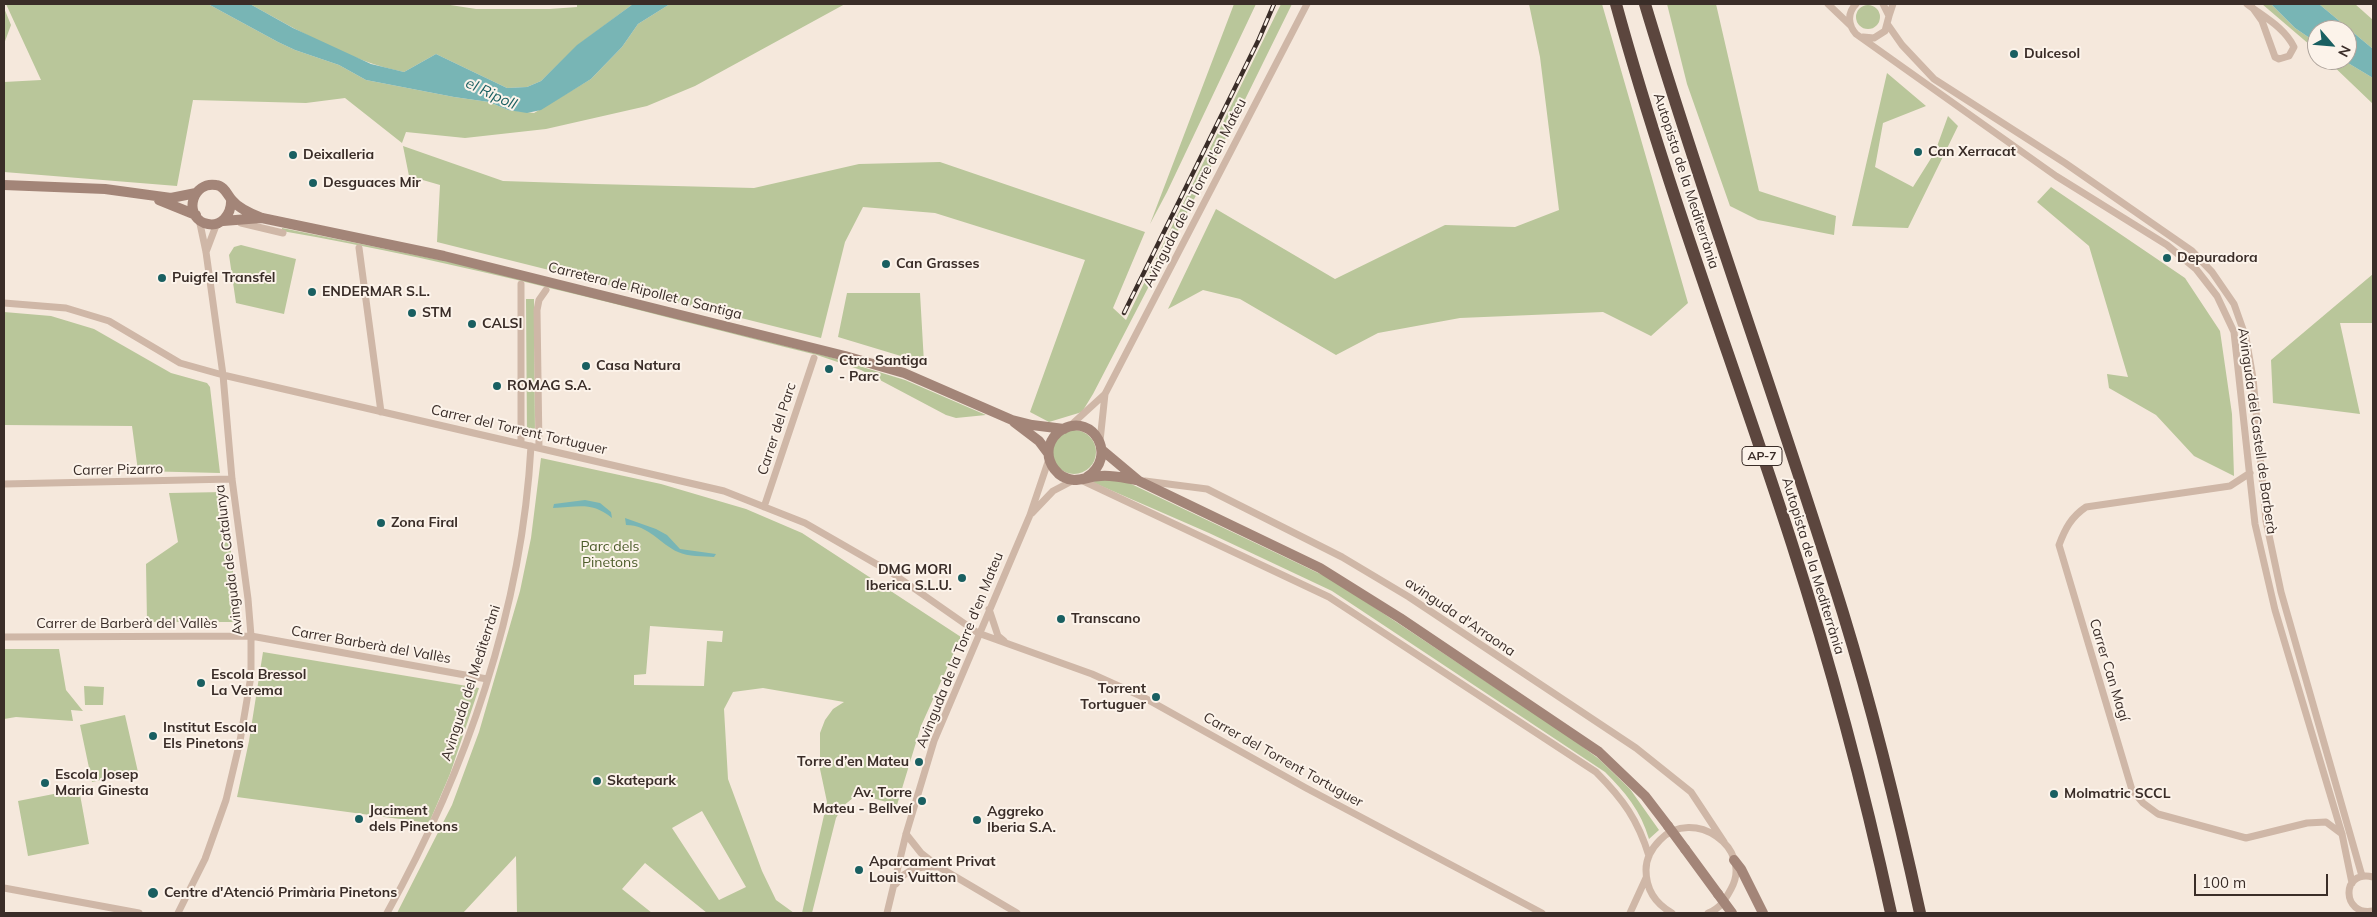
<!DOCTYPE html>
<html>
<head>
<meta charset="utf-8">
<style>
  body { margin:0 }
  #map { position:relative; width:2377px; height:917px; overflow:hidden; background:#f5e8dc; font-family:Mulish,sans-serif }
  canvas { display:block }
  .frame { position:absolute; inset:0; border:5px solid #3a2d28; pointer-events:none }
  .north { position:absolute; left:2307px; top:20px; width:50px; height:50px; box-sizing:border-box; background:#fcf3ea; border:1px solid #aea49c; border-radius:50%; rotate:117deg; font-size:14px; font-weight:700; line-height:20px; text-align:center; color:#3a2d28 }
  .north::after { content:''; display:block; margin:auto; width:18px; height:22px; background:#195f61; clip-path:polygon(50% 0,100% 100%,50% 72%,0 100%) }
  .scale { position:absolute; left:2194px; top:874px; width:134px; height:22px; box-sizing:border-box; border:2px solid #3a2d28; border-top:0; padding-left:6px; font-size:15px; line-height:18px; white-space:nowrap; color:#3a2d28; -webkit-text-stroke:4px #fcf3ea; paint-order:stroke }
</style>
</head>
<body>
<div id="map">
<canvas width="2377" height="917"></canvas>
<div class="frame"></div>
<div class="north">N</div>
<div class="scale">100 m</div>
</div>
<script>
const ctx = document.querySelector('canvas').getContext('2d');
ctx.lineJoin = 'round';
function fillPath(path, color) { ctx.fillStyle = color; ctx.fill(path, 'evenodd'); }
function trace(path, color, width, dash) { ctx.strokeStyle = color; ctx.lineWidth = width; ctx.lineCap = dash ? 'butt' : 'round'; ctx.setLineDash(dash || []); ctx.stroke(path); }
function label(font, color, halo, rows, align = 'center') {
  ctx.font = font + ' Mulish,sans-serif'; ctx.lineWidth = 4; ctx.setLineDash([]); ctx.textBaseline = 'middle'; ctx.strokeStyle = halo; ctx.fillStyle = color; for (const [text, x, y, turn = 0] of rows) {
    ctx.save(); ctx.translate(x, y); ctx.rotate((+turn || 0) * Math.PI / 180); ctx.textAlign = isNaN(turn) ? turn : align; if (halo) ctx.strokeText(text, 0, 0); ctx.fillText(text, 0, 0); ctx.restore();
  }
}
fillPath(new Path2D(`
  M6 4H208L278 42 295 50 339 65 366 80 454 97 489 102 508 110 534 113 591 79 622 47 638 24 670 4H845L695 86 647 106 546 129 465 138 406 132 402 143 345 98 306 103 193 100 177 186 4 172V82L41 80Z
  M250 4H444L476 9H550L577 7V4H633L578 45 541 81 527 87 507 88 436 54 404 72C351 62 297 30 250 4Z
  M1234 4H1256L1167 192 1150 224Z
  M1281 4H1292L1231 128 1093 394 1082 412 1049 422 1030 412 1085 260 935 213 863 207 845 242 821 338 437 242 440 185 409 176 403 146 503 181 595 184 754 188 859 164 940 162 1145 232 1113 308 1126 320Z
  M1529 4H1602L1688 303 1651 336 1603 312 1460 318 1378 333 1336 355 1240 299 1203 290 1168 309 1216 209 1335 279 1445 225 1515 227 1559 210 1540 57Z
  M1667 4H1716L1759 191 1836 216 1834 235 1758 220 1730 206 1687 84Z
  M2262 4H2271L2295 28 2317 43V51Z
  M2319 4H2355L2373 20V49Z
  M1856 17a12 12 0 1 1 24 0a12 12 0 1 1-24 0Z
  M4 8 11 25 4 44Z
  M2327 60H2343L2373 78V104Z
  M1887 73 1926 106 1883 123 1875 167 1913 187 1935 152 1948 116 1958 126 1908 228 1852 226Z
  M2051 187 2185 278 2220 331 2232 414 2234 476 2194 456 2156 415 2109 388 2107 374 2128 377 2089 246 2037 202Z
  M282 228 465 265 830 357 905 380 986 415 956 418 946 415 861 370 817 355C639 311 463 262 282 231Z
  M241 245 296 259 284 314 236 303 229 255 234 247Z
  M2373 274V323H2340L2360 414 2273 403 2271 360Z
  M847 293H920L924 363 838 337Z
  M526 299H534L535 437 527 436Z
  M4 312 51 316 94 329 171 373 207 383 210 387 220 473 138 471 132 426 4 425Z
  M1052 452a22 22 0 1 1 44 0a22 22 0 1 1-44 0Z
  M541 458 661 484 746 509 802 533 961 637 921 726 897 805 858 794 843 806 836 818 812 913H802L827 802 820 769V733L825 720 833 709 844 702 763 688 733 692 724 709 728 779 762 871 776 900 794 913H707L645 863 622 889 652 913H517L516 856 463 913H397L452 805 479 732 520 591 531 538ZM650 626 723 631 722 642 707 641 704 686 634 685V675L646 674ZM702 811 746 887 719 900 672 828Z
  M1103 479 1127 482 1333 580 1571 738 1599 759 1630 789 1659 830 1649 839C1641 811 1625 792 1605 772L1332 591 1209 533 1092 482Z
  M225 492 238 622H147L146 564 178 542 169 493Z
  M4 649H59L66 690 83 711 71 710 73 721 16 717 4 719Z
  M263 652 479 688 450 774 429 823 237 797 249 741Z
  M84 686 104 687 103 705H85Z
  M125 715 138 772 92 782 80 725Z
  M79 789 89 844 28 856 18 801Z`), '#b9c69a');
fillPath(new Path2D(`
  M208 4H250L293 28 371 64 404 72 436 54 507 88 527 87 541 81 577 45 633 4H670L638 24 622 47 591 79 541 110 527 113 508 110 489 102 454 97 366 80 339 65 295 50 278 42Z
  M2271 4H2319L2373 49V78L2343 60H2347V30H2317V43L2295 28Z
  M585 500 600 503 611 512 612 518C592 501 577 507 553 508L554 504Z
  M625 518 656 529 667 535 680 549 716 554 714 557C704 556 688 557 678 552 660 544 649 525 626 525Z`), '#78b5b5');
trace(new Path2D(`
  M1828 4 1851 26
  M1856 4C1847 13 1848 25 1856 34L2056 176 2167 245 2196 269 2217 296 2234 332 2255 524 2275 610 2342 834 2352 883
  M2247 4C2264 17 2284 27 2294 47L2289 56 2279 59 2275 57 2262 21 2252 7
  M1889 16 1893 4
  M1888 25 1902 45 1934 79 2065 163 2192 251 2212 272 2234 304 2246 338 2253 378 2266 521 2281 592 2362 876
  M1863 37 1874 38 1885 31 1889 16 1883 4
  M241 223 283 233
  M359 248 381 412
  M206 252 217 223
  M4 303 66 308 109 321 180 363 223 375 724 491 805 523 892 573 978 633 1092 674 1143 697 1306 788 1542 913
  M1070 426 1105 394 1307 4
  M1100 441 1105 394
  M521 444V284
  M539 448 537 310 539 300 546 290
  M2250 473 2230 486 2086 507C2071 517 2065 529 2059 545L2132 790 2143 803 2158 814 2246 838 2307 823 2326 822 2342 834
  M1079 479 1329 597 1596 772C1623 799 1638 820 1649 856
  M1145 481 1207 489 1342 557 1409 597 1636 748 1691 792 1724 842
  M4 484 232 479
  M764 507 814 358
  M1032 513 1053 491 1074 480
  M989 609 998 636 1004 641
  M4 637 251 636 487 679
  M906 834 921 853 939 867 1017 913
  M2373 877C2340 869 2342 917 2373 911
  M896 884C906 868 921 866 939 867
  M4 888 139 913
  M178 913 205 859 226 800 240 741 251 676V636L248 599 232 479 223 375 206 252 199 219
  M387 913C466 771 522 610 531 446
  M887 913 906 834 934 741 1030 515 1049 459
  M1630 913 1646 878
  M1672 913C1656 904 1646 890 1646 870 1646 858 1652 848 1660 840 1693 806 1754 848 1731 889 1725 900 1720 909 1708 913`), '#cfb7a7', 7);
trace(new Path2D(`
  M4 185 105 189 171 198 196 193
  M231 199C232 214 221 229 204 223 183 214 193 181 216 185 225 186 227 195 232 200 239 209 252 214 262 218L444 256 845 356 904 373 1012 420 1032 425 1064 429
  M159 200 196 215
  M223 221 261 218
  M1014 422 1039 441 1048 453
  M1102 450 1139 481 1320 568 1400 618 1599 752 1645 796 1668 826
  M1087 477C1118 457 1094 413 1063 429 1056 433 1051 440 1049 447 1046 463 1058 479 1074 480 1083 480 1092 476 1101 476 1113 475 1124 478 1136 480
  M1685 849 1718 894
  M1734 860 1741 869 1763 913`), '#a38578', 10);
trace(new Path2D(`
  M1616 4C1666 187 1734 364 1792 544 1831 665 1864 789 1891 913
  M1645 4C1706 208 1780 409 1843 613 1873 711 1898 812 1920 913`), '#5c463e', 12);
const rail = new Path2D(`
  M1124 313 1259 39 1274 4`);
trace(rail, '#3a2d28', 4.5);
trace(rail, '#fcf3ea', 2.5, [8]);
trace(new Path2D(`
  M1668 826 1685 849
  M1718 894 1732 913`), '#a38578', 10);
for (const [x, y, r, color] of [
  [2014,54,5,"#195f61"],
  [1918,152,5,"#195f61"],
  [293,155,5,"#195f61"],
  [313,183,5,"#195f61"],
  [2167,258,5,"#195f61"],
  [886,264,5,"#195f61"],
  [162,278,5,"#195f61"],
  [312,292,5,"#195f61"],
  [412,313,5,"#195f61"],
  [472,324,5,"#195f61"],
  [586,366,5,"#195f61"],
  [829,369,5,"#195f61"],
  [497,386,5,"#195f61"],
  [381,523,5,"#195f61"],
  [962,578,5,"#195f61"],
  [1061,619,5,"#195f61"],
  [201,683,5,"#195f61"],
  [1156,697,5,"#195f61"],
  [153,736,5,"#195f61"],
  [919,762,5,"#195f61"],
  [597,781,5,"#195f61"],
  [45,783,5,"#195f61"],
  [2054,794,5,"#195f61"],
  [922,801,5,"#195f61"],
  [359,819,5,"#195f61"],
  [977,820,5,"#195f61"],
  [859,870,5,"#195f61"],
  [153,893,6,"#195f61"]
]) { const dot = new Path2D(); dot.arc(x, y, r, 0, 2 * Math.PI); ctx.fillStyle = color; ctx.fill(dot); trace(dot, '#fcf3ea', 2); }
for (const [x, y, w] of [
  [1762,456,40]
]) { const box = new Path2D(); box.roundRect(x - w / 2, y - 9.5, w, 19, 4); ctx.fillStyle = '#fcf3ea'; ctx.fill(box); trace(box, '#3a2d28', 1); }
label('bold 12px', '#3a2d28', null, [
  ["AP-7",1762,456]
]);
label('bold 14px', '#3a2d28', '#fcf3ea', [
  ["Dulcesol",2024,54],
  ["Can Xerracat",1928,152],
  ["Deixalleria",303,155],
  ["Desguaces Mir",323,183],
  ["Depuradora",2177,258],
  ["Can Grasses",896,264],
  ["Puigfel Transfel",172,278],
  ["ENDERMAR S.L.",322,292],
  ["STM",422,313],
  ["CALSI",482,324],
  ["Ctra. Santiga",839,361],
  ["- Parc",839,377],
  ["Casa Natura",596,366],
  ["ROMAG S.A.",507,386],
  ["Zona Firal",391,523],
  ["DMG MORI",952,570,"right"],
  ["Iberica S.L.U.",952,586,"right"],
  ["Transcano",1071,619],
  ["Escola Bressol",211,675],
  ["La Verema",211,691],
  ["Torrent",1146,689,"right"],
  ["Tortuguer",1146,705,"right"],
  ["Institut Escola",163,728],
  ["Els Pinetons",163,744],
  ["Torre d’en Mateu",909,762,"right"],
  ["Escola Josep",55,775],
  ["Maria Ginesta",55,791],
  ["Skatepark",607,781],
  ["Av. Torre",912,793,"right"],
  ["Mateu - Bellveí",912,809,"right"],
  ["Molmatric SCCL",2064,794],
  ["Jaciment",369,811],
  ["dels Pinetons",369,827],
  ["Aggreko",987,812],
  ["Iberia S.A.",987,828],
  ["Aparcament Privat",869,862],
  ["Louis Vuitton",869,878],
  ["Centre d'Atenció Primària Pinetons",164,893]
], 'left');
label('14px', '#3a2d28', '#fcf3ea', [
  ["Autopista de la Mediterrània",1686,181,72],
  ["Avinguda de la Torre d'en Mateu",1195,193,-63],
  ["Carretera de Ripollet a Santiga",645,291,14],
  ["Carrer del Parc",777,429,-72],
  ["Carrer del Torrent Tortuguer",519,430,13],
  ["Avinguda del Castell de Barberà",2257,431,82],
  ["Carrer Pizarro",118,470,-1],
  ["Avinguda de Catalunya",229,560,-97],
  ["Autopista de la Mediterrània",1813,566,73],
  ["avinguda d'Arraona",1460,617,34],
  ["Carrer de Barberà del Vallès",127,624],
  ["Carrer Barberà del Vallès",371,645,10],
  ["Avinguda de la Torre d'en Mateu",960,650,-68],
  ["Carrer Can Magí",2109,670,73],
  ["Avinguda del Mediterràni",471,683,-72],
  ["Carrer del Torrent Tortuguer",1283,760,29]
]);
label('14px', '#4b5b29', '#fcf3ea', [
  ["Parc dels",610,547],
  ["Pinetons",610,563]
]);
label('italic 15px', '#195f61', '#fcf3ea', [
  ["el Ripoll",491,94,25]
]);
</script>
</body>
</html>
